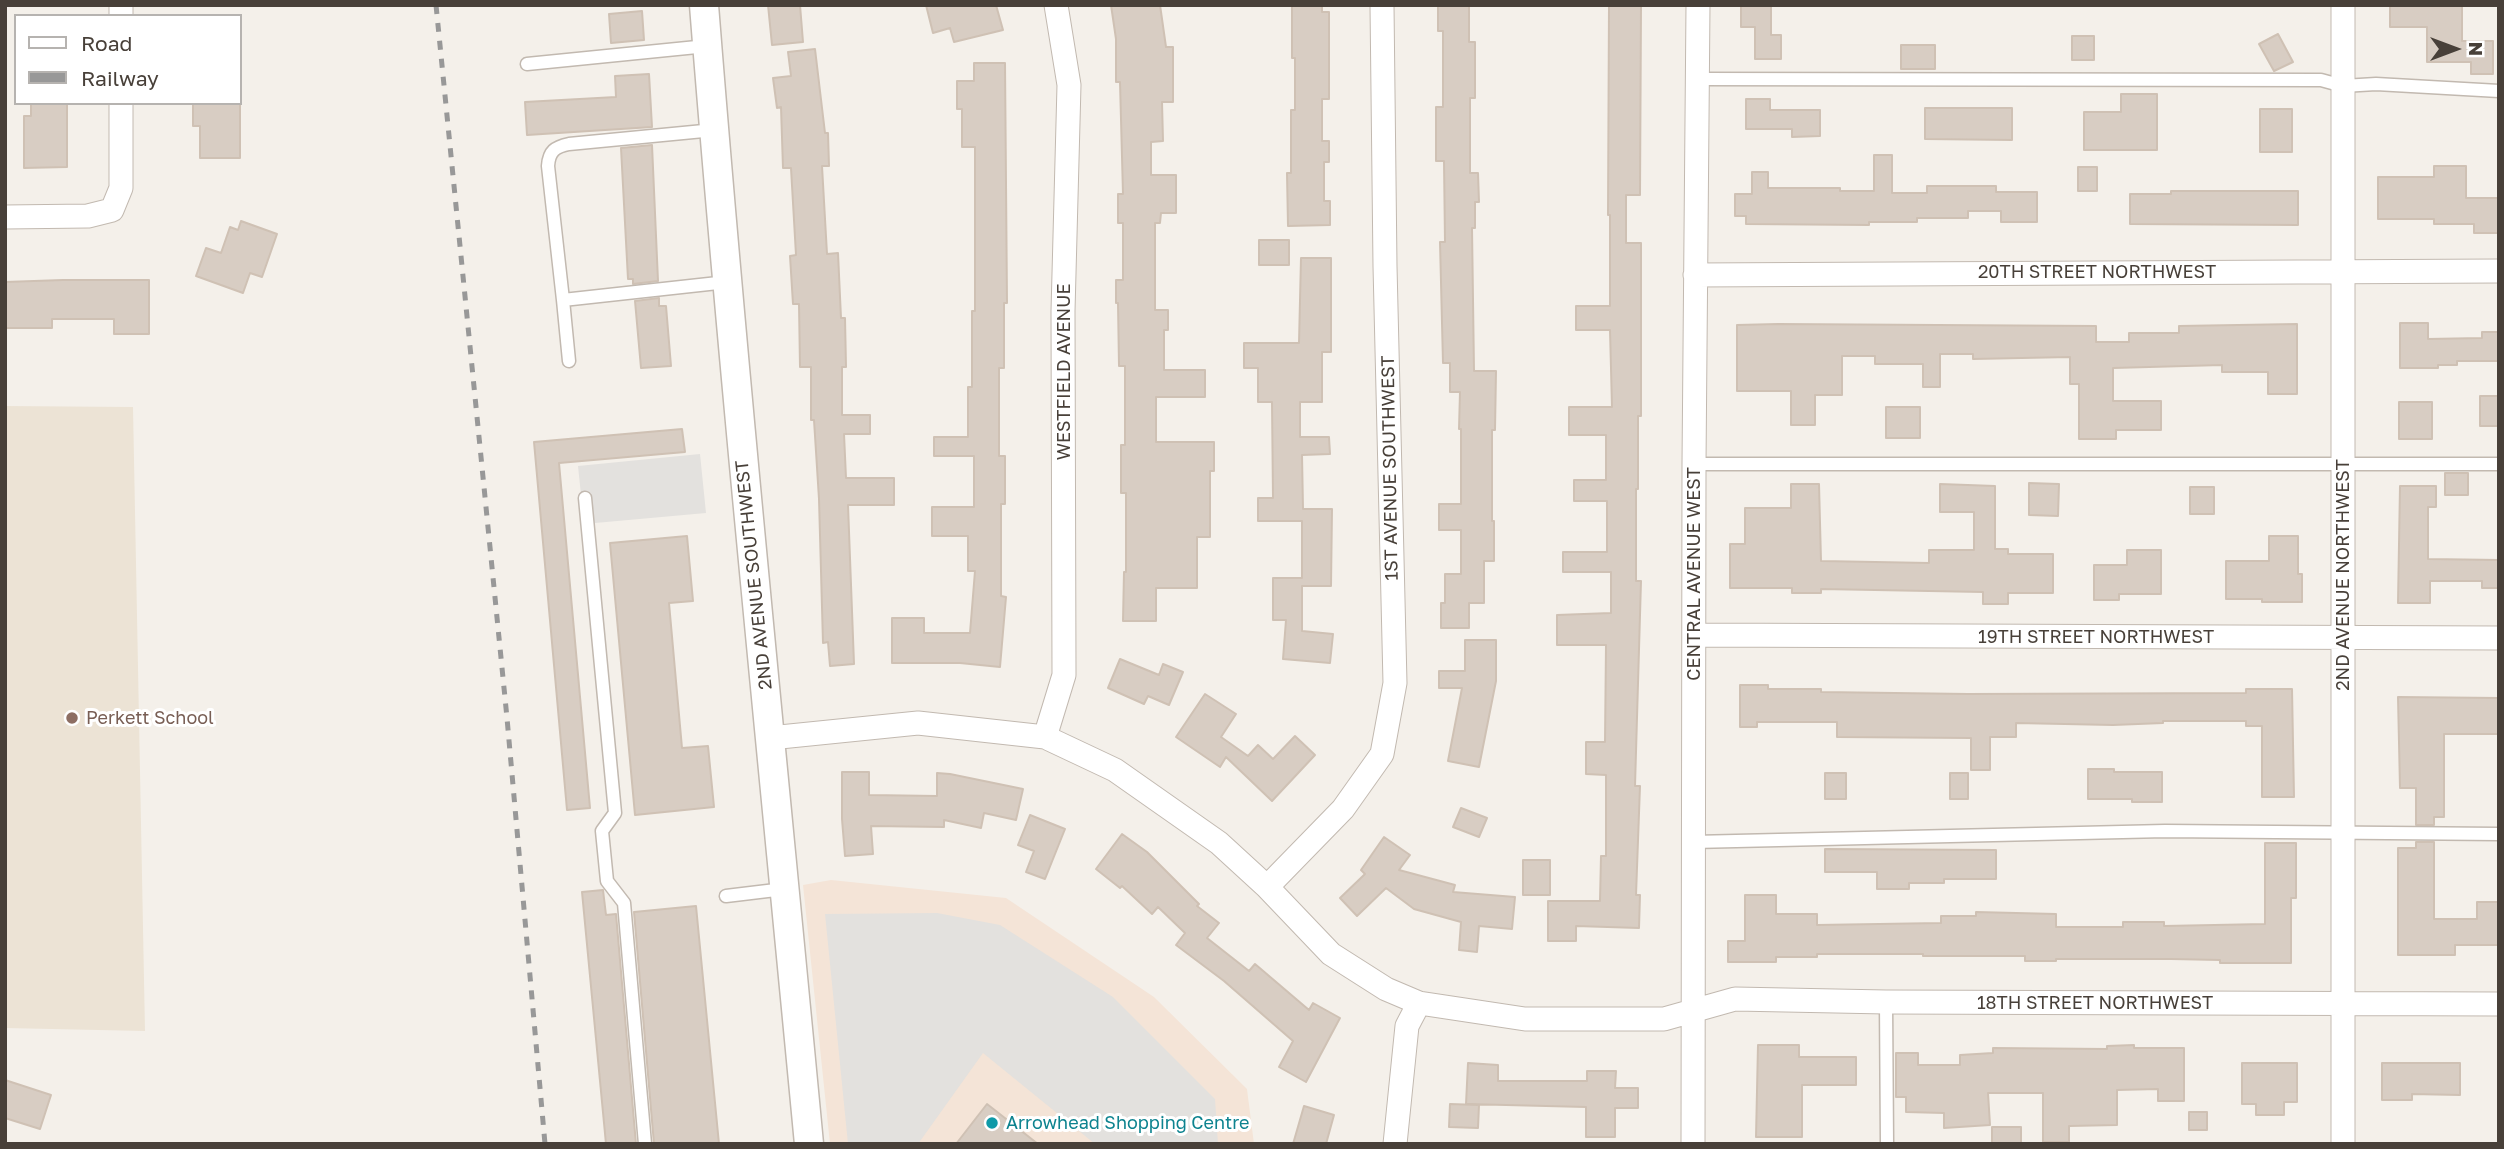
<!DOCTYPE html>
<html>
<head>
<meta charset="utf-8">
<style>
  body { margin:0 }
  #map { position:relative; width:2504px; height:1149px; overflow:hidden; background:#f4f0ea; font-family:"Golos Text",sans-serif }
  canvas { display:block }
  .frame { position:absolute; inset:0; border:7px solid #484039; pointer-events:none }
  .legend { position:absolute; left:14px; top:14px; width:228px; height:91px; box-sizing:border-box; background:#fff; border:2px solid #b6b3b0; margin:0; padding:9px 12px; list-style:none; font-size:21px; color:#484039 }
  .legend li { display:flex; align-items:center; gap:14px; height:35px }
  .legend b { width:35px; border:2px solid #b6b3b0 }
  .north { position:absolute; left:2420px; top:14px; width:70px; height:70px; -webkit-text-stroke:5px #fff; paint-order:stroke; rotate:90deg; font-size:19px; font-weight:700; line-height:28px; text-align:center; color:#484039 }
  .north::after { content:''; display:block; margin:auto; width:24px; height:32px; background:#484039; clip-path:polygon(50% 0,100% 100%,50% 72%,0 100%) }
</style>
</head>
<body>
<div id="map">
<canvas width="2504" height="1149"></canvas>
<div class="frame"></div>
<ul class="legend">
<li><b style="height:9px;background:#fff"></b>Road</li>
<li><b style="height:9px;background:#989898"></b>Railway</li>
</ul>
<div class="north">N</div>
</div>
<script>
const ctx = document.querySelector('canvas').getContext('2d');
ctx.lineJoin = 'round';
function fillPath(path, color) { ctx.fillStyle = color; ctx.fill(path, 'evenodd'); }
function trace(path, color, width, dash) { ctx.strokeStyle = color; ctx.lineWidth = width; ctx.lineCap = dash ? 'butt' : 'round'; ctx.setLineDash(dash || []); ctx.stroke(path); }
function label(font, color, halo, rows, align = 'center') {
  ctx.font = font + ' "Golos Text",sans-serif'; ctx.lineWidth = 6; ctx.setLineDash([]); ctx.textBaseline = 'middle'; ctx.strokeStyle = halo; ctx.fillStyle = color; for (const [text, x, y, turn = 0] of rows) {
    ctx.save(); ctx.translate(x, y); ctx.rotate((+turn || 0) * Math.PI / 180); ctx.textAlign = isNaN(turn) ? turn : align; if (halo) ctx.strokeText(text, 0, 0); ctx.fillText(text, 0, 0); ctx.restore();
  }
}
fillPath(new Path2D(`
  M831 880 1006 898 1154 997 1247 1089 1254 1144H830L803 885Z`), '#f4e4d7');
fillPath(new Path2D(`
  M5 406 133 407 145 1031 5 1028Z`), '#ece3d5');
fillPath(new Path2D(`
  M700 454 706 513 584 524 578 466Z
  M937 913 1000 925 1113 997 1215 1099 1218 1144H1095L983 1053 918 1144H848L825 914Z`), '#e3e1de');
const building = new Path2D(`
  M768 5H800L803 42 772 45Z
  M926 5H996L1003 30 954 42 950 28 933 33Z
  M1111 5H1160L1166 47H1173V102H1162L1163 141 1151 142V175H1176V213H1161L1160 223H1155V310H1168V330H1164V370H1205V397H1156V442H1214V471H1210V537H1197V588H1156V621H1123L1124 572H1126V493H1121V445H1125V366H1119L1118 303H1116V280H1123V223H1118V194H1123L1120 82H1116V39Z
  M1292 5H1322V12H1329V99H1322V141H1329V162H1324V201H1330V225L1288 226 1287 173H1291V110H1295V58H1292Z
  M1438 5H1469V42H1475V98H1470V173H1478L1479 202H1475V228H1472L1474 371H1496L1495 430H1492V521H1494V561H1484V603H1469V628H1441V603H1445V574H1461V530H1439V504H1461V429H1459L1460 392H1450V363H1443L1440 242H1445L1444 161H1436V107H1443V31H1438Z
  M1609 5H1641L1640 195H1626V243H1641V416H1638V489H1636V581H1641L1635 786H1640L1636 895H1640L1639 928 1576 926V941H1548V901H1600L1601 856H1606V775L1586 774V742H1605L1606 645H1557V615L1611 613V572H1563V552H1607V501H1574V480H1606V435H1569V407H1612L1610 330H1576V306H1610V215H1608Z
  M1741 5H1771V35H1781V59H1755V27H1741Z
  M2390 5H2462V41H2493V74H2471V62H2427V27H2390Z
  M642 11 644 40 611 43 609 14Z
  M2278 34 2293 62 2274 71 2259 44Z
  M2072 36H2094V60H2072Z
  M1901 45H1935V69H1901Z
  M815 49 825 133H828L829 166H822L827 254 838 253 841 318H845L846 367H842V415H870V434H844L846 478H894V505H848L854 664 830 666 828 642 823 643 819 499 814 420H811V367H800L799 304H793L790 256 796 255 791 168H783L781 107 777 108 773 78 791 76 788 52Z
  M974 63H1005L1007 303H1004V368H999V456H1005V504H1001V596L1006 597 1000 667 960 663H892V618H924V633H970L975 571H968V536H932V507H974V456H934V437H968V387H972V311H975V147H962V109H957V81H974Z
  M649 74 652 127 527 135 525 102 616 97 615 76Z
  M2121 94H2157V150H2084V112H2121Z
  M1746 99H1770V110H1820V136L1792 137V129H1746Z
  M31 103H67V167L24 168V116H31Z
  M193 103H240V158H200V126H193Z
  M1925 108H2012V140L1925 139Z
  M2260 109H2292V152H2260Z
  M652 145 658 281 633 284V279H628L621 148Z
  M1874 155H1892V193H1927V186H1996V192H2037V222H2001V211H1968V218H1917V222H1869V225L1746 224V216H1735V194H1752V172H1768V188H1840V191H1874Z
  M2434 166H2466V198H2499V233H2474V224H2434V219H2378V177H2434Z
  M2078 167H2097V191H2078Z
  M2171 191H2298V225L2130 224V194H2171Z
  M241 221 277 234 262 277 250 273 243 293 196 276 206 248 221 253 230 227 238 230Z
  M1259 240H1289V265H1259Z
  M1301 258H1331V352H1322V402H1300V437H1329L1330 454 1302 455 1303 509H1332L1331 586H1302V631L1333 634 1330 663 1283 659 1286 620H1273V578H1302V521H1258V498H1273L1272 402H1258V368H1244V343H1299Z
  M63 280H149V334H114V319H52V328H5V282Z
  M659 298V306H666L671 366 641 368 635 301Z
  M2400 323H2428V339L2482 338V332H2499V361H2457V365H2438V368H2400Z
  M1778 324 2096 326V342H2129V333H2179V326L2297 324V394H2268V372H2222V365L2113 368V401H2161V430H2116V439H2079V384H2070V357L1973 359V354H1940V387H1923V364H1875V356H1842V395H1815V425H1791V391H1737V325Z
  M2480 396H2499V426H2480Z
  M2399 402H2432V439H2399Z
  M1886 407H1920V438H1886Z
  M682 429 685 452 559 463 590 808 567 810 534 442Z
  M2445 473H2468V495H2445Z
  M2029 483 2059 484 2058 516 2029 515Z
  M1791 484H1819L1821 561 1929 563V550H1974V512H1940V484L1995 486V549H2008V554H2053V593H2008V604H1983V592L1821 589V593H1792V588H1730V544H1745V508H1791Z
  M2400 486H2436V507H2428V559L2499 560V588H2482V581H2430V603H2398Z
  M2190 487H2214V514H2190Z
  M687 536 693 601 669 603 682 748 708 746 714 807 635 815 610 543Z
  M2269 536H2298V574H2302V602H2262V599H2226V561H2269Z
  M2127 550H2161V594H2119V600H2094V565H2127Z
  M1465 640H1496V681L1479 767 1448 761 1462 688H1439V671H1465Z
  M1120 659 1159 675 1163 664 1183 672 1169 705 1148 696 1144 704 1108 688Z
  M1740 685H1768V689H1821V692L1968 694 2246 693V689H2292L2294 797H2262V726H2246V721H2163V723L2113 725 2016 723V737H1990V770H1971V738L1837 737V722H1757V727H1740Z
  M1205 694 1236 714 1221 737 1248 756 1258 745 1273 759 1295 736 1315 755 1272 801 1226 757 1220 767 1176 737Z
  M2398 697 2499 698V734H2444V817H2434V825H2416V788H2400Z
  M2088 769H2114V772H2162V802H2132V799H2088Z
  M842 772H869V795L937 796V773L950 774 1023 789 1016 820 984 813 981 828 944 820V827L871 826 873 854 845 856 842 819Z
  M1825 773H1846V799H1825Z
  M1950 773H1968V799H1950Z
  M1461 808 1487 818 1479 837 1453 827Z
  M1030 815 1065 829 1045 879 1026 872 1034 851 1018 845Z
  M1122 834 1147 852 1199 904 1197 906 1219 923 1207 938 1249 971 1255 964 1309 1010 1313 1003 1340 1018 1306 1082 1279 1067 1293 1041 1224 981 1176 945 1185 933 1158 907 1152 914 1122 886 1120 888 1096 869Z
  M1384 837 1410 855 1399 870 1455 885 1453 892 1515 897 1512 929 1479 926 1477 952 1459 950 1461 922 1414 909 1386 888 1357 916 1340 898 1365 874 1361 870Z
  M2416 842H2434V919H2477V902H2499V945H2455V955H2398V848H2416Z
  M2265 843H2296V898H2291V963H2220V960L2171 959H2056V961H2025V956H1923V954H1817V957H1776V962H1728V941H1745V895H1776V914H1817V925L1941 923V916H1976V912L2056 914V927H2123V922H2164V926L2265 924Z
  M1825 849 1996 850V879H1944V883H1909V889H1877V872H1825Z
  M1523 860H1550V895H1523Z
  M603 890 606 915 616 914 636 1144H606L582 892Z
  M696 906 719 1144H654L634 912Z
  M1758 1045H1799V1057H1856V1085H1802V1137H1756Z
  M2134 1045V1048H2184V1101H2158V1089L2117 1090V1125L2069 1126V1142H2043V1093H1988L1990 1125 1944 1128V1113L1906 1112V1097H1896V1053H1918V1065H1960V1055L1993 1053V1048L2107 1049V1046Z
  M1468 1063 1498 1065V1081H1587V1071H1616L1615 1088H1638V1108H1615V1137H1586V1107L1466 1104Z
  M2242 1063H2297V1102H2284V1115H2256V1104H2242Z
  M2382 1063H2460V1095L2412 1094V1100H2382Z
  M5 1080 51 1095 40 1129 5 1118Z
  M987 1104 1038 1144H956Z
  M1450 1104 1479 1105 1478 1128 1449 1127Z
  M1304 1106 1334 1115 1326 1144H1293Z
  M2189 1112H2207V1130H2189Z
  M1992 1127H2021V1144H1992Z`);
fillPath(building, '#d8cdc3');
trace(building, '#cfc1b4', 2);
const service = new Path2D(`
  M527 64 707 46
  M1697 79 2321 80 2343 86 2376 84 2499 91
  M714 130 569 144C555 147 549 151 548 166L563 300 727 282
  M563 300 569 361
  M1694 464H2499
  M585 498 615 813 602 831 607 881 624 903 645 1144
  M1693 842 2165 831 2499 834
  M726 896 784 889
  M1886 1002 1887 1144`);
const minor = new Path2D(`
  M121 5V16
  M5 217 88 216 112 210 121 188V103
  M1695 275 2499 271
  M1694 635 2499 638
  M1045 737 1064 675 1063 311 1069 85 1056 5
  M770 738 918 723 1045 737 1115 770 1219 843 1267 887 1331 954 1386 989 1419 1003 1525 1019H1664L1735 999 1886 1002 2499 1004
  M1267 887 1343 809 1382 754 1395 683 1385 266 1382 5
  M1395 1144 1407 1026 1419 1003
  M1693 1144 1694 464 1698 5
  M2343 1144V5`);
const tertiary = new Path2D(`
  M704 5C734 385 773 764 809 1144`);
trace(service, '#c2b9b0', 15);
trace(minor, '#c2b9b0', 25);
trace(tertiary, '#c2b9b0', 31);
trace(service, '#fff', 12);
trace(minor, '#fff', 23);
trace(tertiary, '#fff', 28);
trace(new Path2D(`
  M436 5 507 718 545 1144`), '#989898', 5, [9, 9]);
for (const [x, y, r, color] of [
  [72,718,7,"#8d6e63"],
  [992,1123,7,"#0f9aa8"]
]) { const dot = new Path2D(); dot.arc(x, y, r, 0, 2 * Math.PI); ctx.fillStyle = color; ctx.fill(dot); trace(dot, '#fff', 2.5); }
label('18px', '#484039', '#fff', [
  ["20TH STREET NORTHWEST",2097,272],
  ["WESTFIELD AVENUE",1064,372,-90],
  ["1ST AVENUE SOUTHWEST",1390,468,-91],
  ["CENTRAL AVENUE WEST",1694,574,-90],
  ["2ND AVENUE SOUTHWEST",754,575,-96],
  ["2ND AVENUE NORTHWEST",2343,575,-90],
  ["19TH STREET NORTHWEST",2096,637],
  ["18TH STREET NORTHWEST",2095,1003]
]);
label('18px', '#785e54', '#fff', [
  ["Perkett School",86,718]
], 'left');
label('18px', '#0d838f', '#fff', [
  ["Arrowhead Shopping Centre",1006,1123]
], 'left');
</script>
</body>
</html>
